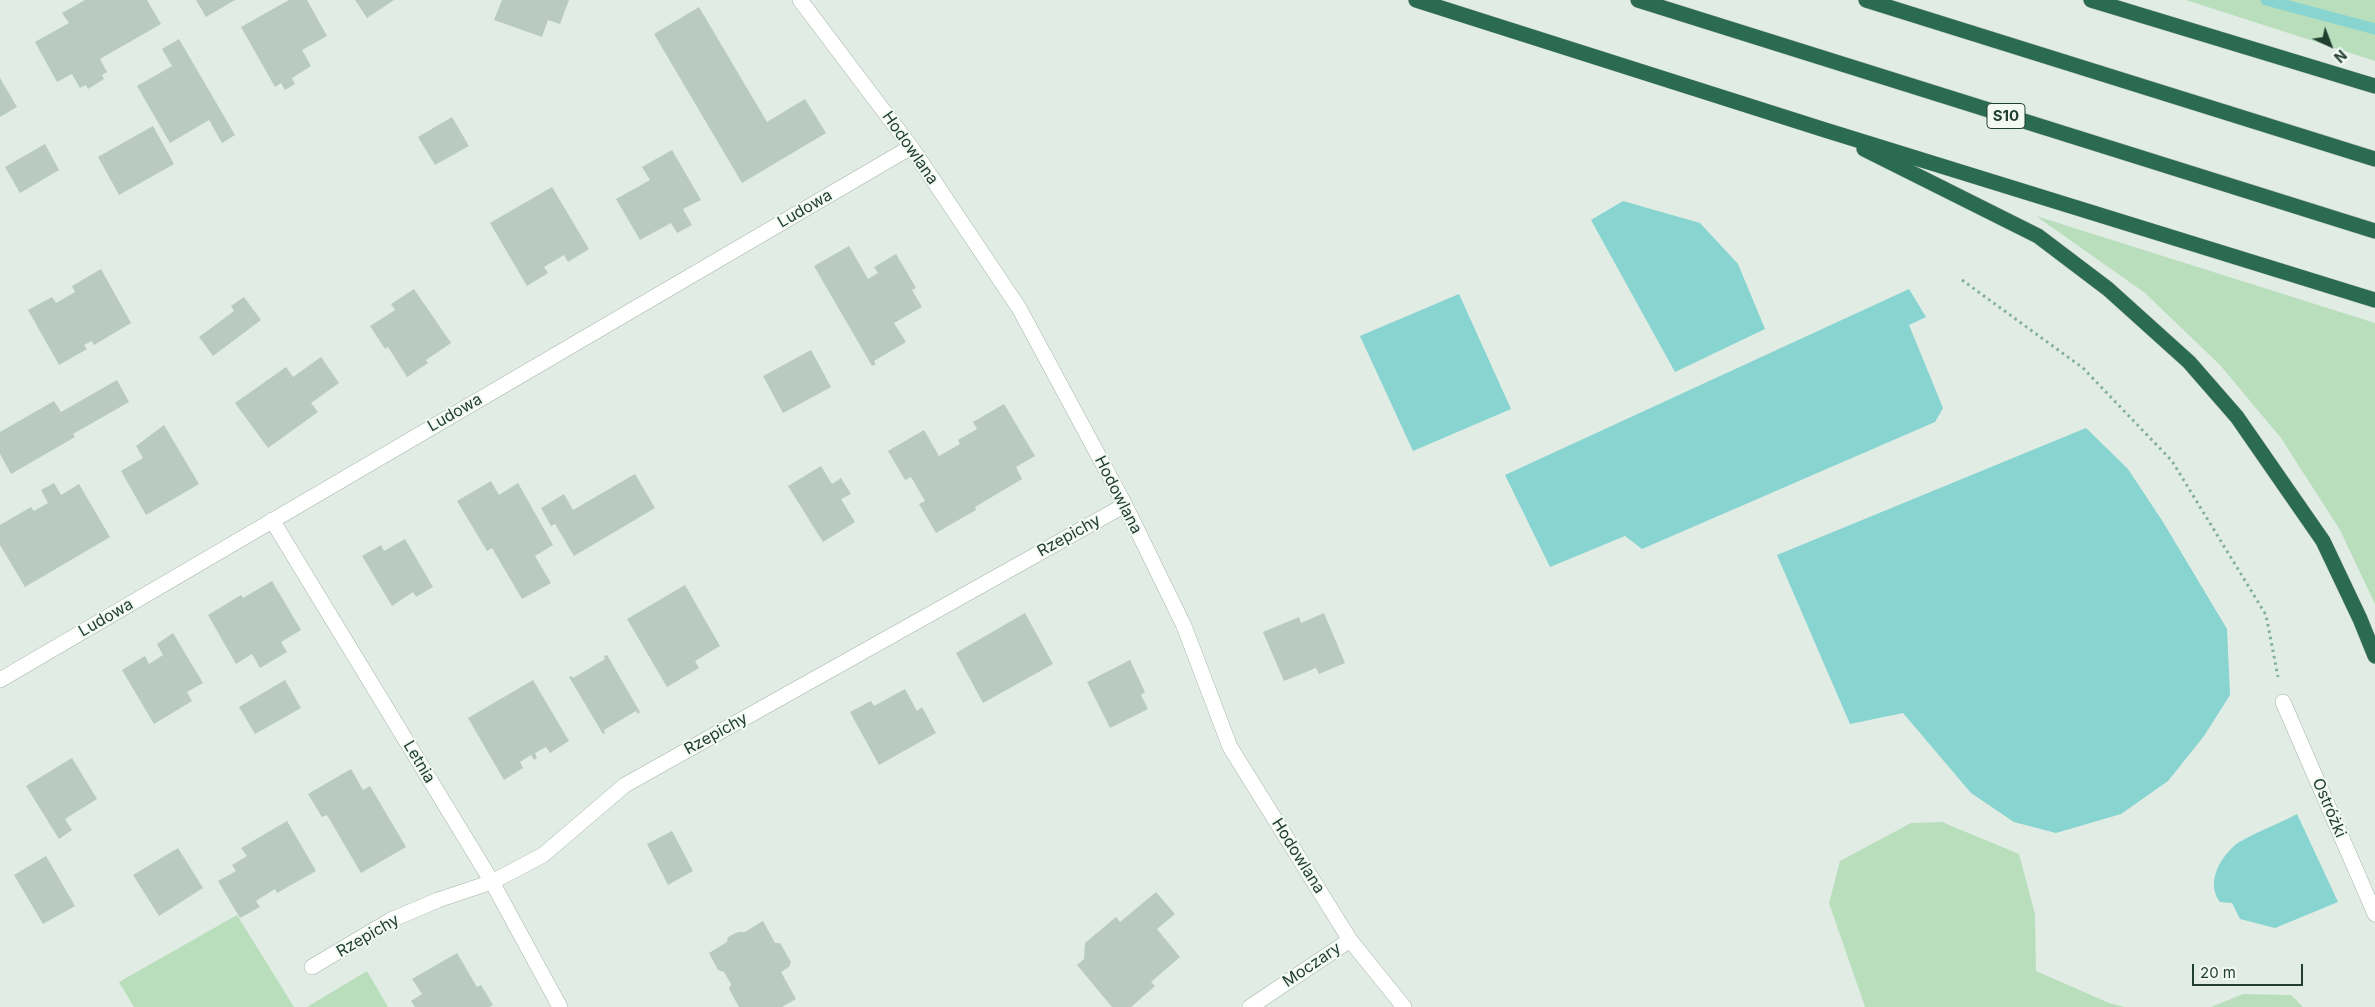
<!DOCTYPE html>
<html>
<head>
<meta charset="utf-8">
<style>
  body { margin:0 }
  #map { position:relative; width:2375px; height:1007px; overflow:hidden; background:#e1ece5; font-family:Inter,sans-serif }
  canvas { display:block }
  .north { position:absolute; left:2305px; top:20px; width:50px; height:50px; -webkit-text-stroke:4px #f2f9f4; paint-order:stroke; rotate:137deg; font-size:14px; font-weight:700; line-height:20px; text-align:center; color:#213e30 }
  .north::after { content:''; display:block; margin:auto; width:18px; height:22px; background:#213e30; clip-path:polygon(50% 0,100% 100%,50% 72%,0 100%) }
  .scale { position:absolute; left:2192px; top:964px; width:111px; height:22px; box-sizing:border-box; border:2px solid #213e30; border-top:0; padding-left:6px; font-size:15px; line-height:18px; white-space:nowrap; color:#213e30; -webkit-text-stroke:4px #f2f9f4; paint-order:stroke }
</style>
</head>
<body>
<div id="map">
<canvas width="2375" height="1007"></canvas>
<div class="north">N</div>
<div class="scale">20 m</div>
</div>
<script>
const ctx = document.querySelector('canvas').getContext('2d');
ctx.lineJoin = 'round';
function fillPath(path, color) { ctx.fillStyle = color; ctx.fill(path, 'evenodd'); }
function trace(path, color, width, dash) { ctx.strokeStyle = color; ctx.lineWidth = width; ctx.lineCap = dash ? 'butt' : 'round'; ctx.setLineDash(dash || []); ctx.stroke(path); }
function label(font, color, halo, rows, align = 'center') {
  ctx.font = font + ' Inter,sans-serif'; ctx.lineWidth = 4; ctx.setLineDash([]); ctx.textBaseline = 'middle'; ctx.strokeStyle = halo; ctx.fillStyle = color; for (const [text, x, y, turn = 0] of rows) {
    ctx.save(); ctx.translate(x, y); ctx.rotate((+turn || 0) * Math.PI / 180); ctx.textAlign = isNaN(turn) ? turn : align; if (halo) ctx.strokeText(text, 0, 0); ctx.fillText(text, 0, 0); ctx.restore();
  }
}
fillPath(new Path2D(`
  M2186 0H2375V61Z
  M2036 216 2375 323V604L2340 530 2281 438 2220 365 2145 293Z
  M1942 822 2019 854 2035 914 2036 971 2109 1003 2125 1007H1865L1829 903 1840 861 1911 823Z
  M237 915 294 1007H134L119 982Z
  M367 971 388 1007H307Z
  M2243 994 2291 995 2303 1007H2211Z`), '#b9debc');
fillPath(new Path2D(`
  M1623 201 1700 223 1738 264 1765 329 1675 372 1591 220Z
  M1909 289 1926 317 1909 325 1943 408 1935 422 1642 549 1625 536 1550 567 1505 475Z
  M1459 294 1511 409 1413 451 1360 336Z
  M2086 428 2128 469 2163 522 2227 629 2230 695 2204 736 2168 781 2121 814 2056 833 2014 822 1971 793 1903 713 1850 724 1777 555Z
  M2297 814 2338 902 2275 928 2240 919 2232 903 2220 902C2206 883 2219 860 2234 846 2244 837 2283 822 2297 814Z`), '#87d4d0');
trace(new Path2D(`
  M2266 0 2375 29`), '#87d4d0', 11);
fillPath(new Path2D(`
  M85 0H147L161 24 100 59 107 72 102 75 104 79 88 89 86 85 80 88 72 74 57 82 35 42 69 23 62 13Z
  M196 0H235L206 17Z
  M289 0H307L327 36 302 50 311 66 292 78 295 84 285 90 281 83 275 87 241 27Z
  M355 0H394L367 18Z
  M502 0H569L560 24 548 20 542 37 494 20Z
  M699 7 767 122 805 99 826 133 742 183 654 34Z
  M179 39 235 135 222 143 209 120 170 143 137 86 172 66 162 49Z
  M0 78 17 107 0 117Z
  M452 117 469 146 435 165 418 137Z
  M153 126 174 164 119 195 98 157Z
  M45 144 59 170 20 193 5 167Z
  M672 150 701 200 683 209 692 225 677 233 671 223 640 240 616 199 650 180 642 167Z
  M552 187 589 249 568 262 564 255 544 267 548 273 527 286 490 223Z
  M849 246 868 279 878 273 874 267 896 254 916 288 912 290 922 307 894 323 906 342 874 361 876 364 872 366 814 266Z
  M101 269 131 323 94 345 92 341 84 345 87 349 59 365 28 310 52 297 56 303 75 292 72 286Z
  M414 289 451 343 426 360 428 363 407 377 388 347 385 349 370 326 395 310 391 304Z
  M244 297 261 320 213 356 199 337 234 311 231 306Z
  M811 350 831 387 783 413 763 376Z
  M321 357 339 383 311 403 318 412 268 448 235 403 286 367 293 377Z
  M117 380 129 402 73 434 75 437 11 474 0 454V432L54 401 61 412Z
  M1004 404 1035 456 1016 467 1022 479 975 507 976 510 936 533 919 504 925 501 911 477 905 480 888 451 924 430 939 456 960 444 958 440 977 429 973 422Z
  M164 425 199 484 146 515 121 471 143 458 136 446Z
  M821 466 832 484 841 478 851 494 841 499 855 522 823 542 788 486Z
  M635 474 655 508 574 556 555 524 551 526 541 508 564 494 573 510Z
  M491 481 499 495 518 483 553 545 535 556 551 583 522 599 492 548 487 551 457 501Z
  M54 483 61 495 79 484 110 537 25 587 0 545V525L31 507 34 511 48 503 41 490Z
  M405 539 433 587 416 597 413 592 392 606 362 556 381 545 384 551Z
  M272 581 301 630 281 642 287 652 260 668 252 654 236 664 208 615 241 595 243 598Z
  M685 585 720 646 695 661 699 668 667 687 627 619Z
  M1025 613 1053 664 983 703 956 653Z
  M1324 613 1345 663 1319 674 1316 668 1284 681 1263 632 1299 617 1301 623Z
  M173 633 203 683 187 692 192 701 154 724 122 670 145 656 149 664 163 655 157 644Z
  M607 655 640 712 638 714 636 711 604 730 605 733 603 734 569 677 572 676 573 678 605 659 604 656Z
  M1130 660 1145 692 1141 695 1148 709 1110 728 1087 682Z
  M285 680 301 708 255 734 239 707Z
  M533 680 569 741 550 753 546 747 535 753 537 758 534 760 531 755 520 762 523 768 504 780 468 718Z
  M905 689 917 711 922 707 936 733 879 765 850 712 871 701 874 706Z
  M72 758 97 799 65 819 72 830 59 839 26 786Z
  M351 769 363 790 370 786 406 847 361 873 327 815 322 817 308 794Z
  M287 821 316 871 277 893 275 889 256 901 260 907 240 918 218 881 236 871 232 865 247 856 241 848Z
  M672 831 693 871 668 885 647 844Z
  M178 848 203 888 159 916 133 875Z
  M46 856 75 906 43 924 14 875Z
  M1156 892 1175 914 1157 929 1180 957 1151 982 1155 986 1131 1007H1112L1077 965 1084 959 1085 943 1116 917 1120 922Z
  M763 921 775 943H780L791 962 789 967 781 972 796 999 782 1007H739L729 989 731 984 724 972 718 970 709 953 727 942 728 937 738 932H745Z
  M457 953 477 987 481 985 493 1005 489 1007H415L411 1001 422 994 412 979Z`), '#b9cac0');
const street = new Path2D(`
  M800 0 911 147 1019 308 1125 505 1184 626 1230 747 1350 940 1404 1007
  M272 520 492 882 560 1007
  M0 680 911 147
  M2283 702 2375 914
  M312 967 391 920 438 900 492 882 543 855 625 785 1125 505
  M1250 1007 1350 940`);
const highway = new Path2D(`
  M1416 0 1825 130 2375 300
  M1638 0 2375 231
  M1866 0 2375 159
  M2091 0 2375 86
  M1864 149 2038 236 2108 289 2189 362 2237 417 2323 541 2360 619 2375 656`);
trace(street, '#a4b4ab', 16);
trace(highway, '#c1c9c5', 16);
trace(new Path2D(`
  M1962 280 2083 368 2172 461 2266 615 2278 677`), '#80b198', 3, [2.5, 4]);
trace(street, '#fff', 15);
trace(highway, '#2b6b51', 15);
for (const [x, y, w] of [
  [2006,116,38]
]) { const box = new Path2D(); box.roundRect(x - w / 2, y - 12.5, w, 25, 4); ctx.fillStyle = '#f2f9f4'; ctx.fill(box); trace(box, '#213e30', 1); }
label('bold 15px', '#213e30', null, [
  ["S10",2006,116]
]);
label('16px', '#213e30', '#f2f9f4', [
  ["Hodowlana",910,148,55],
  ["Ludowa",805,209,-30],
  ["Ludowa",455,413,-30],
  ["Hodowlana",1118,495,63],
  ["Rzepichy",1069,536,-29],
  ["Ludowa",106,618,-30],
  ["Rzepichy",716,734,-29],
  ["Letnia",419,762,59],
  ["Ostróżki",2329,808,67],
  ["Hodowlana",1298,856,58],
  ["Rzepichy",368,936,-30],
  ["Moczary",1312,965,-34]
]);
</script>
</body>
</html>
